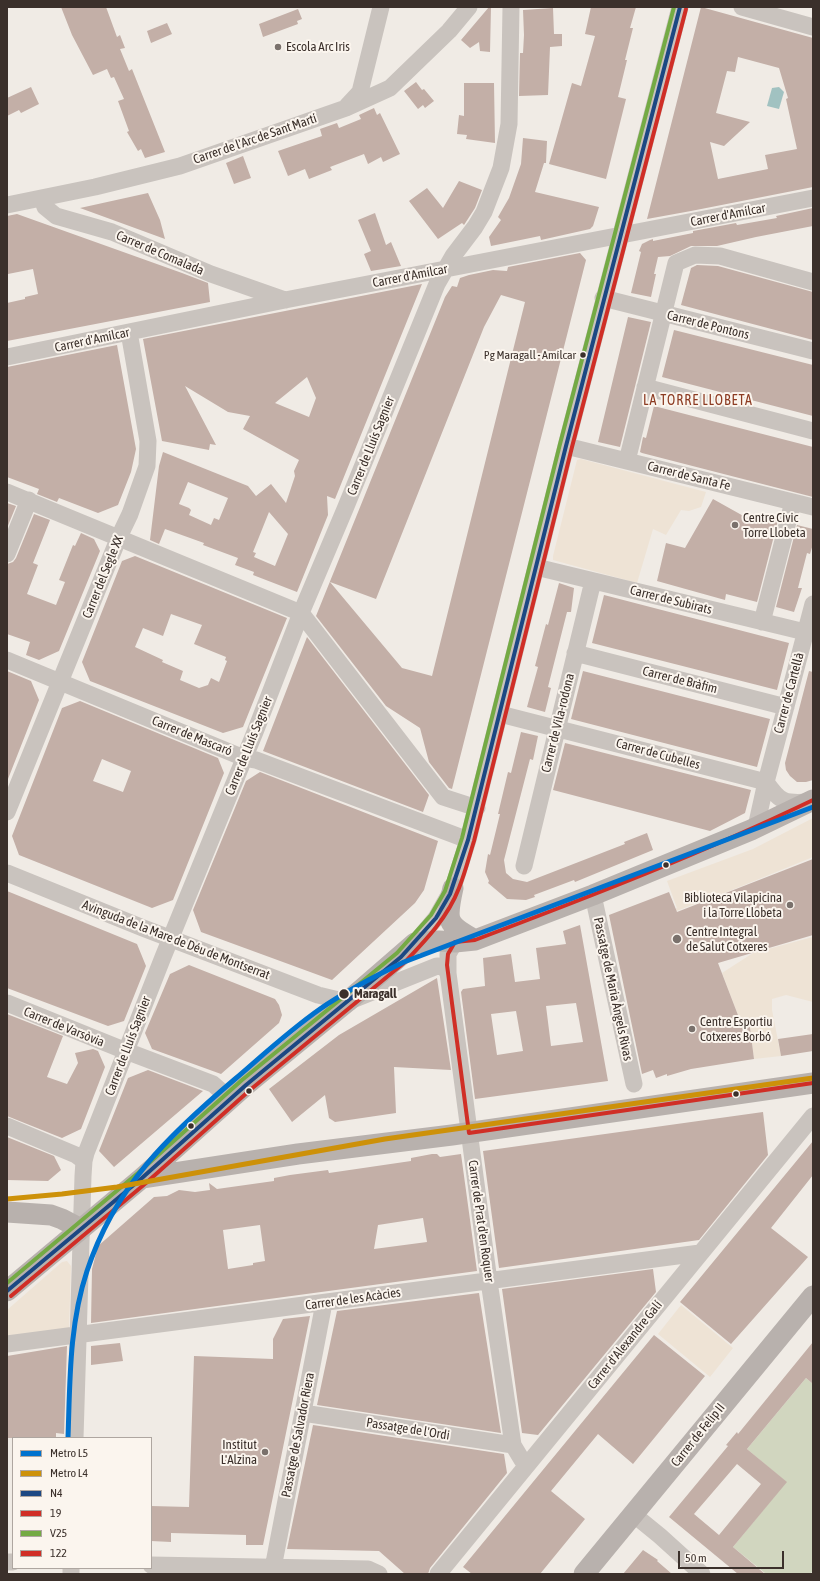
<!DOCTYPE html>
<html>
<head>
<meta charset="utf-8">
<style>
  body { margin:0 }
  #map { position:relative; width:820px; height:1581px; overflow:hidden; background:#f0ebe5; font-family:"Asap Condensed",sans-serif }
  canvas { display:block }
  .frame { position:absolute; inset:0; border:8px solid #3b302b; pointer-events:none }
  .legend { position:absolute; left:12px; top:1437px; width:140px; height:132px; box-sizing:border-box; background:#fbf5ee; border:1px solid #aea6a0; margin:0; padding:5px 7px; list-style:none; font-size:12px; color:#3b302b }
  .legend li { display:flex; align-items:center; gap:8px; height:20px }
  .legend b { width:20px; border:1px solid #aea6a0 }
  .scale { position:absolute; left:678px; top:1551px; width:106px; height:18px; box-sizing:border-box; border:2px solid #3b302b; border-top:0; padding-left:5px; font-size:12px; line-height:14px; white-space:nowrap; color:#3b302b; -webkit-text-stroke:3px #fbf5ee; paint-order:stroke }
</style>
</head>
<body>
<div id="map">
<canvas width="820" height="1581"></canvas>
<div class="frame"></div>
<ul class="legend">
<li><b style="height:5px;background:#0072ce"></b>Metro L5</li>
<li><b style="height:5px;background:#cd9109"></b>Metro L4</li>
<li><b style="height:5px;background:#1c4883"></b>N4</li>
<li><b style="height:5px;background:#d02e26"></b>19</li>
<li><b style="height:5px;background:#74aa44"></b>V25</li>
<li><b style="height:5px;background:#d02e26"></b>122</li>
</ul>
<div class="scale">50 m</div>
</div>
<script>
const ctx = document.querySelector('canvas').getContext('2d');
ctx.lineJoin = 'round';
function fillPath(path, color) { ctx.fillStyle = color; ctx.fill(path, 'evenodd'); }
function trace(path, color, width, dash) { ctx.strokeStyle = color; ctx.lineWidth = width; ctx.lineCap = dash ? 'butt' : 'round'; ctx.setLineDash(dash || []); ctx.stroke(path); }
function label(font, color, halo, rows, align = 'center') {
  ctx.font = font + ' "Asap Condensed",sans-serif'; ctx.lineWidth = 4; ctx.setLineDash([]); ctx.textBaseline = 'middle'; ctx.strokeStyle = halo; ctx.fillStyle = color; for (const [text, x, y, turn = 0] of rows) {
    ctx.save(); ctx.translate(x, y); ctx.rotate((+turn || 0) * Math.PI / 180); ctx.textAlign = isNaN(turn) ? turn : align; if (halo) ctx.strokeText(text, 0, 0); ctx.fillText(text, 0, 0); ctx.restore();
  }
}
fillPath(new Path2D(`
  M806 1378 813 1384V1571L810 1574H766L733 1547 786 1482 747 1449Z`), '#d1d6bf');
fillPath(new Path2D(`
  M581 459 706 492 701 507 689 511 681 510 666 535 653 529 637 583 553 560V556L577 460Z
  M813 818V857L732 890 671 913V911L677 908 667 881 753 849Z
  M813 937V1002L786 995 772 999V1010L781 1056 754 1059 749 1020 741 1023 722 973 753 953Z
  M67 1261 71 1266 69 1328 7 1340V1310L62 1262Z
  M681 1305 733 1348 710 1377 658 1334Z`), '#eee3d5');
fillPath(new Path2D(`
  M779 87 784 92 779 109 767 106 772 88Z`), '#a1c2c1');
fillPath(new Path2D(`
  M61 7H106L117 37 120 35 125 48 120 49 129 71 132 69 165 152 145 158 141 149 138 151 127 132 129 131 118 101 124 99 114 77 111 78 107 69 93 75 72 35Z
  M489 7H491L490 52 480 51 479 42 470 48 461 40Z
  M591 7H636L630 28H633L625 60H627L618 97 626 99 606 179 549 164 572 83 581 86 595 36 585 34Z
  M701 7 813 38V187L691 211 647 219ZM738 57 779 68 788 98 786 99 797 149 765 155 768 169 718 179 710 142 724 146 750 122 716 113 727 71 735 72Z
  M553 8 554 34H562V46L550 47 548 95 519 96 520 53H523L524 35 523 10Z
  M298 9 302 19 297 21 298 24 263 37 259 24Z
  M167 23 172 34 151 43 147 31Z
  M416 82 422 90 424 89 434 101 425 108 423 105 418 109 404 91Z
  M464 83H494L495 143 466 139 467 135 457 134 459 115 464 116Z
  M31 87 39 104 21 113 19 110 7 116V98Z
  M374 108 377 115 380 113 400 154 383 162 381 157 368 164 364 154 330 167 332 170 309 179 305 169 288 176 278 151 322 136 320 129 337 123 339 128 361 119 359 115Z
  M523 138 547 141 546 163H544L535 192 599 207 593 226 590 229 541 240 540 236 491 246 489 237 501 220 498 217 509 198 521 164Z
  M243 156 251 178 234 184 226 163Z
  M459 181 482 190 475 208 464 225 462 223 438 239 409 201 427 188 443 208Z
  M148 193 160 220 165 239 80 208Z
  M813 208V226L756 237 717 246H691L670 256 658 257 654 274H656L651 297 631 293 641 252 639 251 642 244 650 240 653 239V241L693 233V231L736 223 737 225 777 218 776 216Z
  M375 213 386 245 391 242 401 266 371 271 364 254 371 251 358 220Z
  M17 214 182 273 208 283 210 302 7 341V303L25 299V297L38 294 33 269 8 274 7 271V216Z
  M580 253 586 260 452 789 449 788 429 762 420 728 386 706 316 616 445 297 452 286 457 287 460 278 469 275 493 270 507 271 508 267ZM501 295 525 302 432 676 402 668 330 582 376 599 484 327Z
  M697 265 718 266 813 292V340L681 305 691 268Z
  M422 284 335 499 327 496 328 515 297 592 253 575 254 572 235 565 238 558 203 545 204 543 165 529 159 544 150 540 159 466 163 452 248 486 256 496 271 484 286 503 295 476 294 471 299 460 243 429 250 416 228 412 185 386 216 445 210 444 209 450 162 441 143 339ZM307 377 316 398 309 417 275 403ZM188 482 228 498 219 520 214 518 211 525 189 515 191 510 189 508 179 504ZM269 512 288 534 275 566 254 557 256 553 253 552Z
  M628 317 651 322 620 447 598 442Z
  M674 330 813 365V416L662 377Z
  M117 345 136 449 131 472 118 505 98 513 59 498 57 502 37 494 39 489 7 477V367Z
  M654 406 813 447V497L642 453 640 452 643 437 646 438Z
  M713 499 747 518 751 513 778 520 757 602 726 594 725 600 657 581 666 543 685 548Z
  M7 503 16 506 7 528Z
  M34 514 50 520 33 563 38 565 27 594 56 605 65 582 59 580 73 545 75 546 81 533 94 539 100 551 59 651 39 660 26 655 30 642 7 634V564L13 562 16 558Z
  M797 525 813 529V544L810 554 807 553 798 588H802L794 612 776 607Z
  M135 556 287 618 243 727 223 733 90 681 82 662 122 561ZM171 614 202 625 194 644 226 657 225 660 227 661 219 682 211 678 208 685 199 688 180 680 183 671 162 662 163 660 135 647 143 628 163 636Z
  M559 583 574 588 571 612H567L548 687 551 688 545 712 527 707 538 667 535 666 546 624 548 625Z
  M604 595 789 643 777 690 592 643Z
  M307 637 429 795 423 812 263 751Z
  M7 671 31 681 39 700 8 779Z
  M583 671 770 719 757 767 571 719Z
  M809 671 813 672V780L806 782H797L790 776 786 770 785 763Z
  M80 701 218 758 224 773 173 900 152 908 19 855 12 836 62 708ZM102 759 131 771 123 792 93 781Z
  M521 732 538 736 533 760 530 759 504 860 506 873 513 879 527 882 625 844 624 842 647 833 653 850 575 882 574 880 534 895 535 897 526 900 507 899 488 883 489 881 485 872 488 854 490 855 500 814H498L508 772 511 773Z
  M565 743 751 790 745 813 710 831 553 790Z
  M260 772 438 841 424 890 415 903 332 980 201 932 193 910 246 781Z
  M813 859V935L718 963 741 1023 749 1020 754 1059 691 1069 667 1076V1074L656 1078 653 1070 642 1074 609 915 669 892 677 912Z
  M7 891 137 944 146 966 124 1021 108 1026 7 988Z
  M580 925 608 1081 475 1099 461 992 463 989 485 986 483 958 511 954 515 982 540 979 536 948 566 944 563 931ZM576 1003 583 1042 551 1046 546 1006ZM516 1011 523 1051 497 1055 491 1014Z
  M189 965 275 999 279 1005 282 1015 279 1023 221 1074 152 1049 145 1033 170 974Z
  M437 978 451 1070 394 1067 396 1113 335 1122 329 1118 325 1095 292 1122 269 1089 339 1035Z
  M7 1014 63 1036 47 1077 67 1084 78 1063 75 1053 93 1049 98 1051 105 1067 81 1129 62 1138 7 1116Z
  M813 1034V1051L781 1056 778 1039Z
  M148 1070 203 1091 114 1167 99 1151 128 1078Z
  M763 1112 768 1155 699 1240 499 1268 483 1151Z
  M7 1137 54 1156 61 1170 48 1181 7 1180Z
  M813 1141V1175L771 1228 808 1257 731 1344 680 1302Z
  M432 1154H437L440 1157 461 1154 477 1271 91 1323 92 1269 98 1246 154 1197 167 1196 179 1190 195 1192 210 1190 209 1183 217 1189 274 1181V1178L290 1175 328 1170 329 1173 411 1161V1158ZM423 1218 427 1242 374 1249 378 1225ZM260 1225 265 1261 253 1263V1265L228 1269 223 1230Z
  M653 1269 656 1292 538 1435 522 1433 502 1289Z
  M479 1293 501 1433 317 1405 337 1311Z
  M310 1316 263 1545H246V1535L171 1533V1542L151 1541V1506L189 1507 194 1356 273 1359V1339L283 1319Z
  M654 1335 705 1376 633 1464 598 1434 551 1491 585 1519 540 1574H472L463 1567Z
  M813 1342V1384L806 1378 747 1449 787 1482 733 1547 765 1574H738L669 1517 728 1446 726 1445 737 1432 738 1434ZM737 1464 761 1484 719 1535 694 1514Z
  M120 1343 123 1361 91 1365V1346Z
  M67 1346 64 1434 56 1433V1438H7V1356Z
  M313 1425 504 1454 507 1473 430 1568 428 1574H405L379 1551 287 1549Z
  M643 1550 658 1560 657 1561 672 1574H623Z`), '#c3afa7');
trace(new Path2D(`
  M742 7 813 27
  M347 106 360 92 381 7
  M42 198 45 207 56 216 112 232 211 274 285 300
  M7 205 95 187 180 166 346 108 390 88 449 31 469 7
  M603 298 813 351
  M7 357 285 300 813 198
  M645 387 813 431
  M566 446 813 507
  M627 461 676 263 695 255 720 256 813 282
  M7 492 301 613 443 797 477 808
  M7 554 29 500
  M536 567 805 632
  M762 622 793 502
  M575 653 786 707
  M7 660 244 758 256 760 468 840
  M500 714 766 782C780 802 784 804 809 802
  M7 812 119 537 130 514 147 466 148 441 129 332
  M756 827 766 782 813 604
  M524 866 593 581
  M7 873 143 928 318 995 347 1002 437 966 444 967 448 973
  M593 895 634 1084
  M455 942 448 954V973L489 1281 513 1445 522 1460 527 1463
  M415 943 436 918 453 888 468 840 566 446 680 7
  M7 1003 126 1051 213 1084 230 1099
  M7 1126 76 1155 84 1161
  M7 1344 700 1253
  M303 1413 513 1445
  M75 1438 83 1176 84 1161 86 1153 163 957 255 732 301 613 345 509 437 284 453 256 475 227 484 212 501 168 509 124 511 7
  M633 1514 660 1536 702 1574
  M7 1562H13
  M151 1565 368 1569 379 1574
  M273 1568 324 1303
  M71 1574V1568
  M438 1574 813 1116`), '#c9c3be', 17);
trace(new Path2D(`
  M453 888C446 920 445 924 475 940
  M142 1178 298 1154 452 1135 813 1083
  M7 1212 51 1215 62 1219 81 1229
  M7 1291 142 1178 246 1085 347 1002 415 943 439 941 455 942 475 940 593 895 751 830 813 800
  M584 1574 813 1296`), '#b8b1ad', 21);
trace(new Path2D(`
  M7 1291 142 1178 246 1085 401 957 436 918 450 894 468 840 566 446 680 7`), '#1c4883', 4);
trace(new Path2D(`
  M11 1296 146 1183 250 1090 405 962C426 940 448 917 459 888 465 873 469 857 474 841L572 447 686 9`), '#d02e26', 4);
trace(new Path2D(`
  M7 1283 138 1173 242 1080 397 953 431 915 445 891 462 838 560 444 674 7`), '#74aa44', 4);
trace(new Path2D(`
  M813 800C703 853 589 897 475 940L455 942 448 954 447 965 469 1133 813 1083`), '#d02e26', 4);
trace(new Path2D(`
  M68 1438C70 1382 69 1325 87 1271 115 1186 169 1135 235 1079 263 1055 290 1030 320 1009 346 991 375 976 404 962L813 807`), '#0072ce', 5);
trace(new Path2D(`
  M7 1199 62 1194 117 1187 385 1139 813 1078`), '#cd9109', 5);
for (const [x, y, r, color] of [
  [278,47,4,"#7a716c"],
  [583,355,3.5,"#3b302b"],
  [735,525,4,"#7a716c"],
  [666,865,3.5,"#3b302b"],
  [790,905,4,"#7a716c"],
  [677,939,5,"#7a716c"],
  [344,994,5.5,"#3b302b"],
  [692,1029,4,"#7a716c"],
  [249,1091,3.5,"#3b302b"],
  [736,1094,3.5,"#3b302b"],
  [191,1126,3.5,"#3b302b"],
  [265,1452,4,"#7a716c"]
]) { const dot = new Path2D(); dot.arc(x, y, r, 0, 2 * Math.PI); ctx.fillStyle = color; ctx.fill(dot); trace(dot, '#fbf5ee', 1.5); }
label('12px', '#3b302b', '#fbf5ee', [
  ["Pg Maragall - Amílcar",576,355]
], 'right');
label('13px', '#3b302b', '#fbf5ee', [
  ["Escola Arc Iris",286,47],
  ["Centre Cívic",743,518],
  ["Torre Llobeta",743,533],
  ["Biblioteca Vilapicina",782,898,"right"],
  ["i la Torre Llobeta",782,913,"right"],
  ["Centre Integral",686,932],
  ["de Salut Cotxeres",686,947],
  ["Centre Esportiu",700,1022],
  ["Cotxeres Borbó",700,1037],
  ["Institut",257,1445,"right"],
  ["L'Alzina",257,1460,"right"]
], 'left');
label('13px', '#3b302b', '#fbf5ee', [
  ["Carrer de l'Arc de Sant Martí",255,139,-19],
  ["Carrer d'Amílcar",728,215,-11],
  ["Carrer de Comalada",160,253,23],
  ["Carrer d'Amílcar",410,276,-11],
  ["Carrer de Pontons",708,325,14],
  ["Carrer d'Amílcar",92,340,-12],
  ["Carrer de Lluís Sagnier",371,446,-68],
  ["Carrer de Santa Fe",689,476,14],
  ["Carrer del Segle XX",103,577,-68],
  ["Carrer de Subirats",671,600,14],
  ["Carrer de Bràfim",680,680,14],
  ["Carrer de Cartellà",789,693,-75],
  ["Carrer de Vila-rodona",558,723,-76],
  ["Carrer de Mascaró",192,736,22],
  ["Carrer de Lluís Sagnier",249,746,-68],
  ["Carrer de Cubelles",658,754,15],
  ["Avinguda de la Mare de Déu de Montserrat",176,940,21],
  ["Passatge de Maria Àngels Rivas",613,989,78],
  ["Carrer de Varsòvia",64,1027,22],
  ["Carrer de Lluís Sagnier",128,1046,-69],
  ["Carrer de Prat d'en Roquer",481,1221,82],
  ["Carrer de les Acàcies",353,1299,-8],
  ["Carrer d'Alexandre Galí",625,1345,-51],
  ["Passatge de l'Ordi",408,1429,9],
  ["Passatge de Salvador Riera",298,1435,-79],
  ["Carrer de Felip II",698,1435,-51]
]);
label('bold 13px', '#3b302b', '#fbf5ee', [
  ["Maragall",354,994]
], 'left');
ctx.letterSpacing = '1px';
label('14px', '#8c3b22', '#fbf5ee', [
  ["LA TORRE LLOBETA",698,401]
]);
ctx.letterSpacing = '0px';
</script>
</body>
</html>
